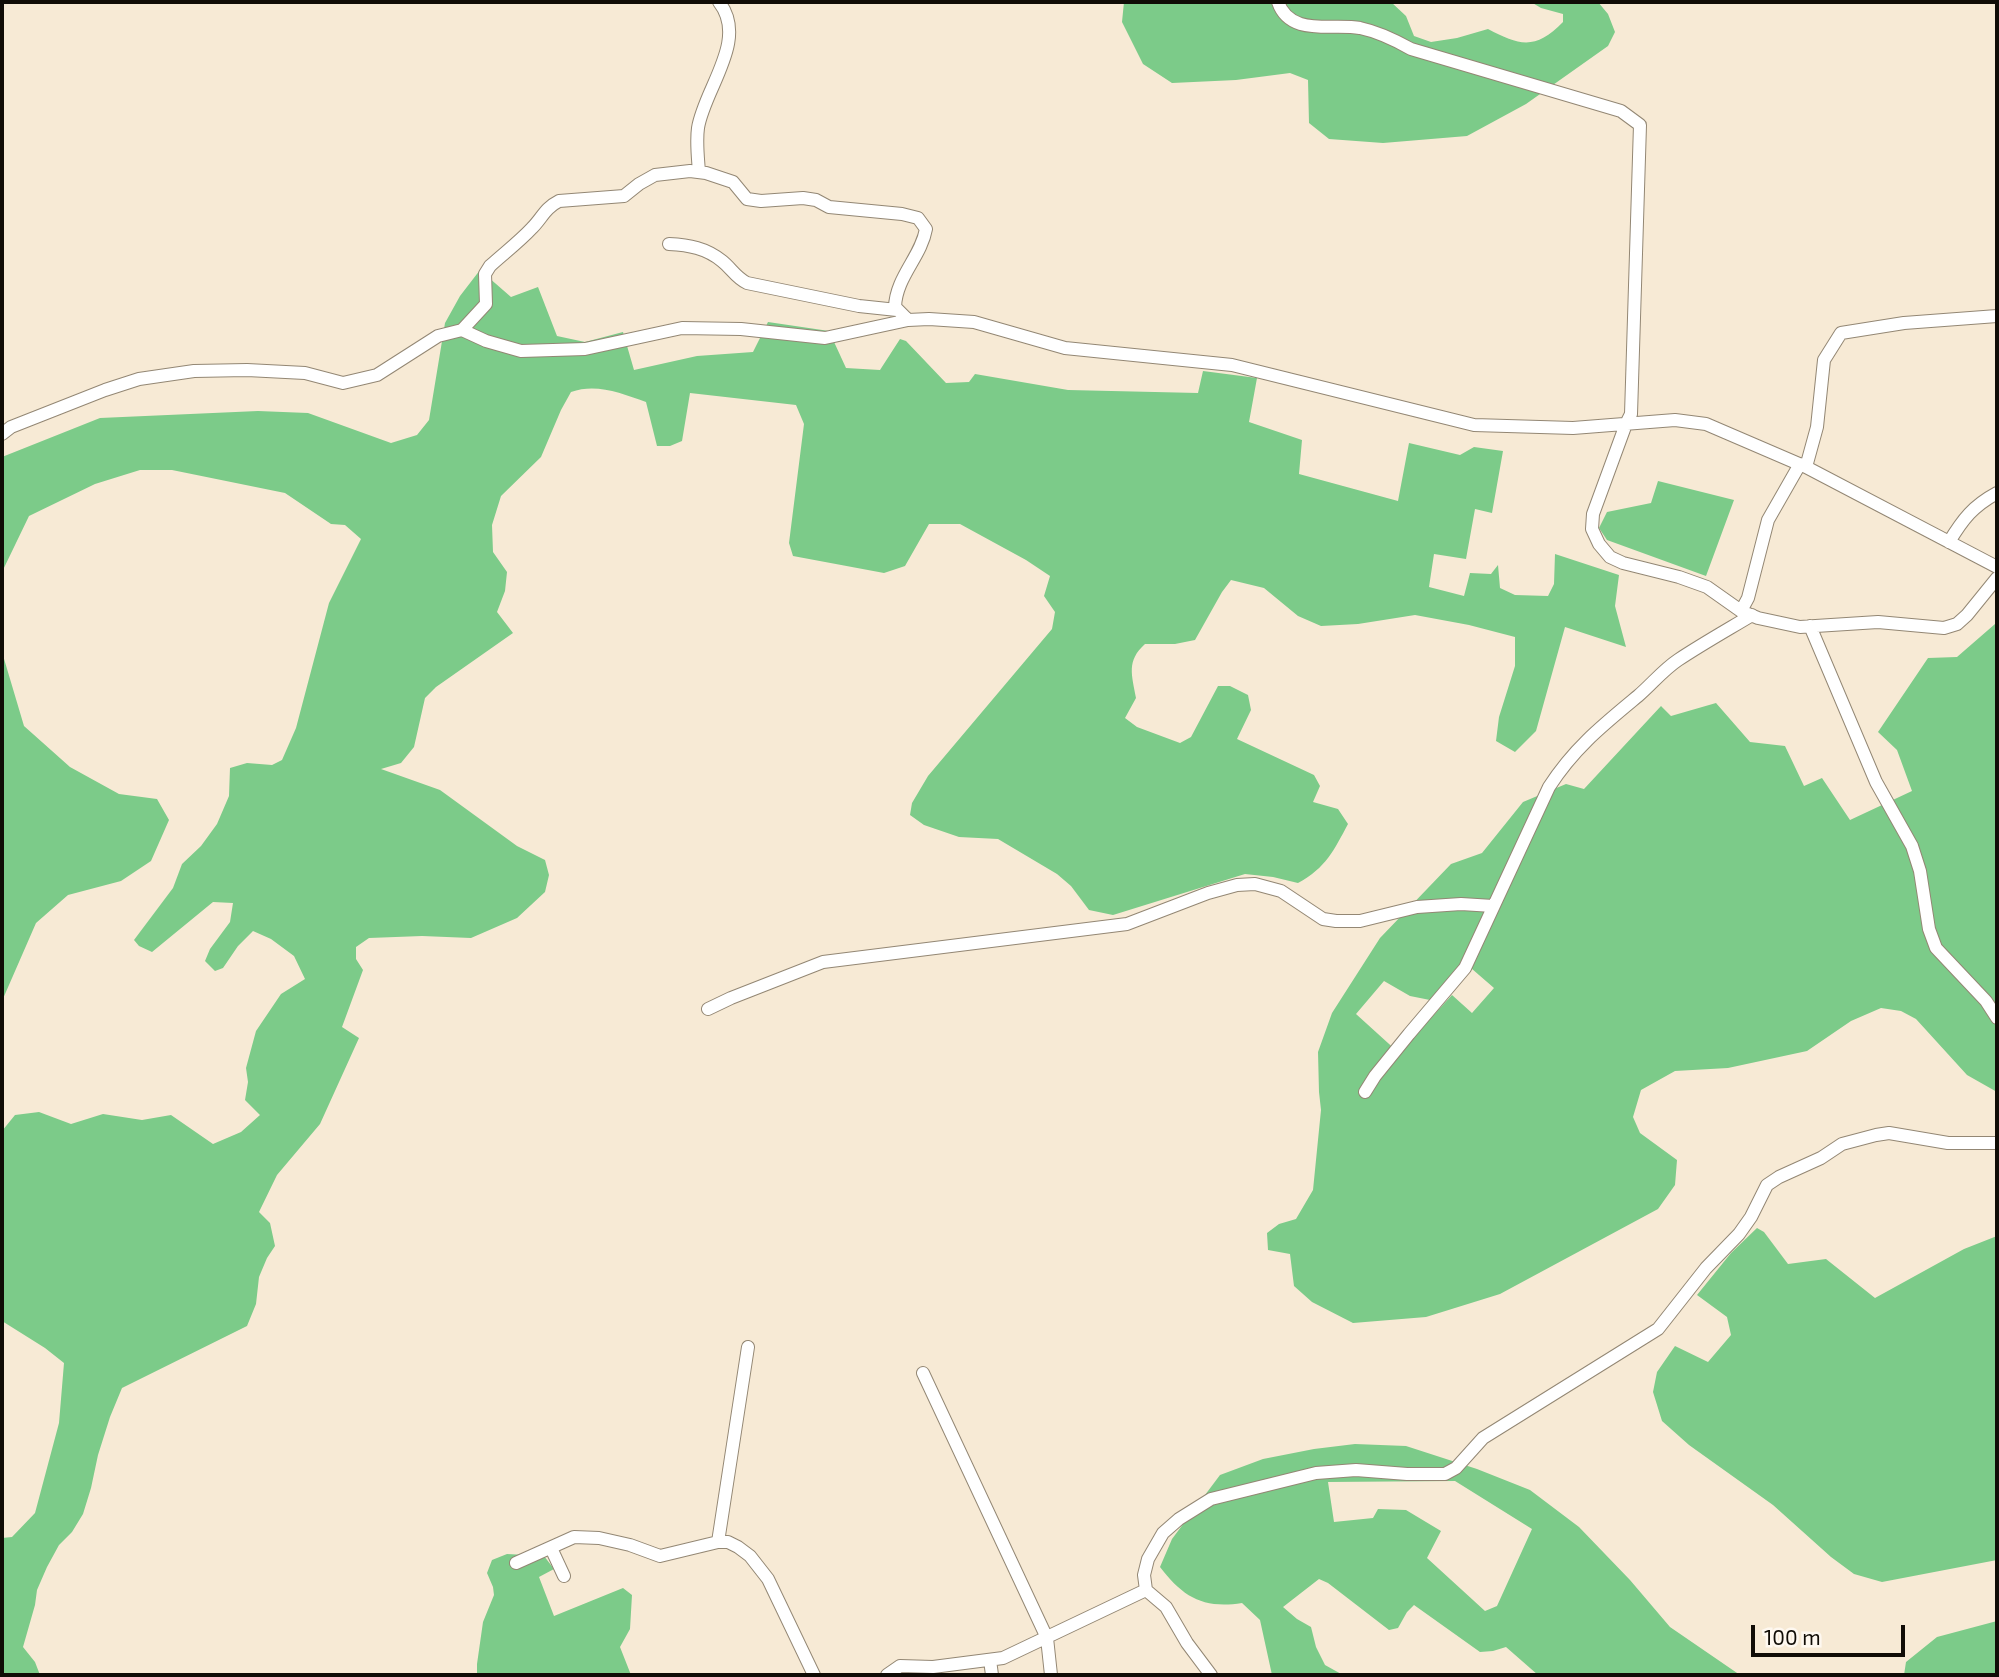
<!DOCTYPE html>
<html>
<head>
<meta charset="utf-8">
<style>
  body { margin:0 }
  #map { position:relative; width:1999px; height:1677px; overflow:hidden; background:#f7ead5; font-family:"Exo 2",sans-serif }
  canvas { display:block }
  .frame { position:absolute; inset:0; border:4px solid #100c06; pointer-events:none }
  .scale { position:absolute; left:1751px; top:1625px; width:154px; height:32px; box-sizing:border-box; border:4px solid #100c06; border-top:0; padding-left:9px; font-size:21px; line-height:24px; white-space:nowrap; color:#100c06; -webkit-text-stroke:5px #fef8f0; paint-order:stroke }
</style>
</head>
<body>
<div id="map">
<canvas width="1999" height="1677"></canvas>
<div class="frame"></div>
<div class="scale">100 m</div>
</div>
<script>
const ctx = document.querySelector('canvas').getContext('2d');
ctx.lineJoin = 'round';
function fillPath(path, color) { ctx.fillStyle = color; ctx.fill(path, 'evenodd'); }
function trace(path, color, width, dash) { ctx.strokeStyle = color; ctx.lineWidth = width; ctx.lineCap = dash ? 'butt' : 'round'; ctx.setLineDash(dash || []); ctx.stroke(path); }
fillPath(new Path2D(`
  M1124 2H1391L1406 16 1414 36 1431 42 1457 38 1488 29C1520 46 1536 50 1563 22V14L1541 8 1531 2H1598L1608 14 1615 32 1608 46 1526 104 1467 136 1383 143 1329 139 1309 123 1308 80 1290 73 1236 80 1172 83 1143 64 1122 22Z
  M480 270 511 297 538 287 557 336 585 342 623 332 634 370 697 356 753 352 768 322 829 331 846 368 880 370 900 339 906 341 946 383 969 382 975 374 1068 390 1198 393 1203 371 1257 378 1249 422 1302 440 1299 474 1398 501 1409 443 1460 455 1474 447 1503 451 1492 513 1475 509 1466 559 1434 554 1429 587 1464 596 1470 573 1491 574 1498 565 1500 588 1515 595 1548 596 1554 584 1555 554 1619 575 1615 606 1626 647 1565 627 1536 731 1515 752 1496 741 1499 717 1515 666V637L1469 625 1415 615 1358 624 1321 626 1298 616 1264 588 1231 580 1222 592 1195 640 1175 644H1145C1126 661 1132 675 1136 698L1125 718 1137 727 1180 743 1191 737 1218 686H1230L1248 695 1251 710 1237 739 1314 775 1320 786 1313 802 1338 809 1348 824C1334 850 1326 868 1298 883L1273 877 1245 874 1113 915 1089 910 1071 886 1057 874 998 839 959 837 924 825 910 815 912 803 928 776 1052 629 1055 612 1044 596 1050 576 1026 560 960 524H929L905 566 884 573 793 556 789 543 804 424 796 405 690 393 682 441 670 446H657L646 402C621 393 596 383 571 392L561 410 541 457 501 496 492 525 493 552 507 572 505 591 497 612 513 633 436 687 425 698 414 747 401 763 381 769 440 790 517 846 545 860 549 875 545 892 517 918 471 938 422 936 369 938 356 947V959L363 970 342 1027 359 1038 320 1124 277 1175 259 1212 270 1223 275 1246 267 1258 259 1277 256 1304 247 1326 122 1388 110 1417 98 1455 91 1488 83 1514 72 1532 59 1545 47 1567 37 1590 35 1605 23 1647 35 1662 40 1675H2V1538L12 1537 35 1513 59 1423 64 1363 45 1348 2 1321V1131L15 1115 39 1112 71 1124 103 1114 142 1120 171 1115 213 1144 241 1132 260 1115 245 1100 248 1082 246 1068 256 1031 281 994 305 979 294 956 271 939 253 931 238 946 223 968 215 971 205 961 210 949 230 922 233 903 213 902 152 952 139 946 134 940 173 888 182 864 201 846 217 824 229 796 230 768 247 763 272 765 282 760 296 728 329 603 361 539 345 525 331 524 285 493 172 470H140L95 484 29 516 2 572V457L100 418 258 411 308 413 391 443 417 435 429 420 445 323 460 296Z
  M1658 481 1734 500 1706 576 1607 540 1599 528 1607 512 1651 503Z
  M1995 624 1997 625V1092L1967 1075 1916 1019 1901 1011 1881 1008 1851 1021 1807 1051 1728 1068 1675 1071 1641 1090 1633 1117 1640 1133 1677 1160 1675 1185 1658 1209 1500 1294 1426 1317 1353 1323 1312 1302 1294 1286 1290 1254 1268 1250 1267 1233 1279 1224 1296 1219 1313 1190 1321 1110 1319 1092 1318 1052 1332 1013 1380 938 1451 864 1482 853 1523 802 1566 784 1584 789 1661 706 1671 716 1716 703 1750 742 1785 746 1804 786 1822 778 1850 820 1912 791 1897 750 1878 732 1928 658 1957 657ZM1464 962 1494 988 1472 1013 1452 995 1399 1053 1356 1014 1384 981 1410 996 1430 1000Z
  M2 652 24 726 70 767 119 794 157 799 169 820 151 861 121 881 68 895 36 923 2 1001Z
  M1757 1228 1764 1232 1788 1264 1826 1259 1875 1298 1964 1249 1997 1236V1560L1882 1582 1854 1574 1831 1557 1773 1505 1689 1445 1662 1421 1653 1392 1657 1372 1675 1346 1708 1362 1731 1335 1727 1317 1697 1295 1731 1253Z
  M1355 1444 1406 1446 1477 1469 1530 1490 1579 1527 1630 1580 1670 1627 1740 1675H1538L1506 1647 1493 1651 1480 1652 1414 1605 1407 1612 1398 1628 1389 1630 1328 1583 1319 1579 1283 1607 1297 1619 1311 1627 1316 1647 1325 1665 1343 1675H1272L1260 1620 1242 1603C1203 1609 1183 1597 1160 1567L1172 1539 1220 1475 1263 1459 1314 1449ZM1455 1481 1532 1529 1497 1606 1485 1611 1427 1558 1441 1531 1406 1510 1378 1509 1373 1518 1334 1522 1328 1482Z
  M507 1554 544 1556 554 1569 539 1577 554 1616 623 1588 632 1595 630 1629 620 1647 631 1675H477V1664L483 1622 494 1595 493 1587 487 1573 492 1560Z
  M1997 1621V1675H1904L1906 1662 1937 1637Z`), '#7ccb89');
const minor = new Path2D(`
  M1278 2C1290 37 1332 23 1360 28 1379 32 1395 40 1411 49L1621 111 1640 125 1631 414 1626 424 1593 514 1592 529 1599 544 1610 557 1623 563 1679 577 1707 587 1741 611 1758 618 1800 627 1878 622 1944 628 1957 624 1967 615 1997 578
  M699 172C698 158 696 142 698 128 704 89 749 40 719 2
  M669 244C689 245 706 248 722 261 731 268 736 278 747 283L859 306 897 310
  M462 330 486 304 485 274 490 266C503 254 519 242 532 228 542 218 545 208 559 201L624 196 639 184 655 175 690 171 706 173 733 182 747 199 761 201 803 198 816 200 829 207 902 214 918 218 926 229C921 257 896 277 895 307L908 320
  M2 434 11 427 105 390 139 379 194 371 247 370 305 373 343 383 377 375 438 336 462 330 486 341 521 351 585 349 682 328 741 329 825 338 908 320 929 319 974 322 1065 348 1232 365 1474 425 1573 428 1675 420 1706 424 1806 467 1997 567
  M1806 467 1817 427 1824 360 1841 333 1904 323 1997 316
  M1949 542C1963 519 1973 506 1997 493
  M1741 611 1748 598 1768 520 1800 464
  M1810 626 1876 782 1912 846 1920 871 1929 929 1936 948 1986 1001 1997 1018
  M708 1009 731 998 823 962 1127 924 1208 893 1237 885 1255 884 1281 891 1323 919 1336 921H1360L1417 907 1461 904 1493 906
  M1365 1092 1375 1076 1409 1034 1465 968 1549 787C1574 748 1603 725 1638 696 1652 684 1663 670 1678 660 1702 644 1727 630 1752 615
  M923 1373 1047 1638 1051 1675
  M718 1542 748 1347
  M551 1548 564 1576
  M516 1563 574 1537 599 1538 630 1545 660 1556 718 1542H728L738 1547 750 1556 768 1579 814 1675
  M1146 1590 1144 1575 1148 1559 1163 1533 1179 1519 1211 1499 1316 1473 1356 1470 1407 1474H1445L1456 1468 1483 1438 1658 1329 1706 1268 1739 1234 1751 1217 1767 1185 1779 1177 1821 1158 1842 1144 1876 1135 1889 1133 1948 1143H1997
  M990 1660 992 1675
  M887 1675 900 1666 933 1667 1003 1658 1146 1590 1166 1607 1187 1643 1211 1675`);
trace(minor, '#938774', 14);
trace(minor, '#fff', 12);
</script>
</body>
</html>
